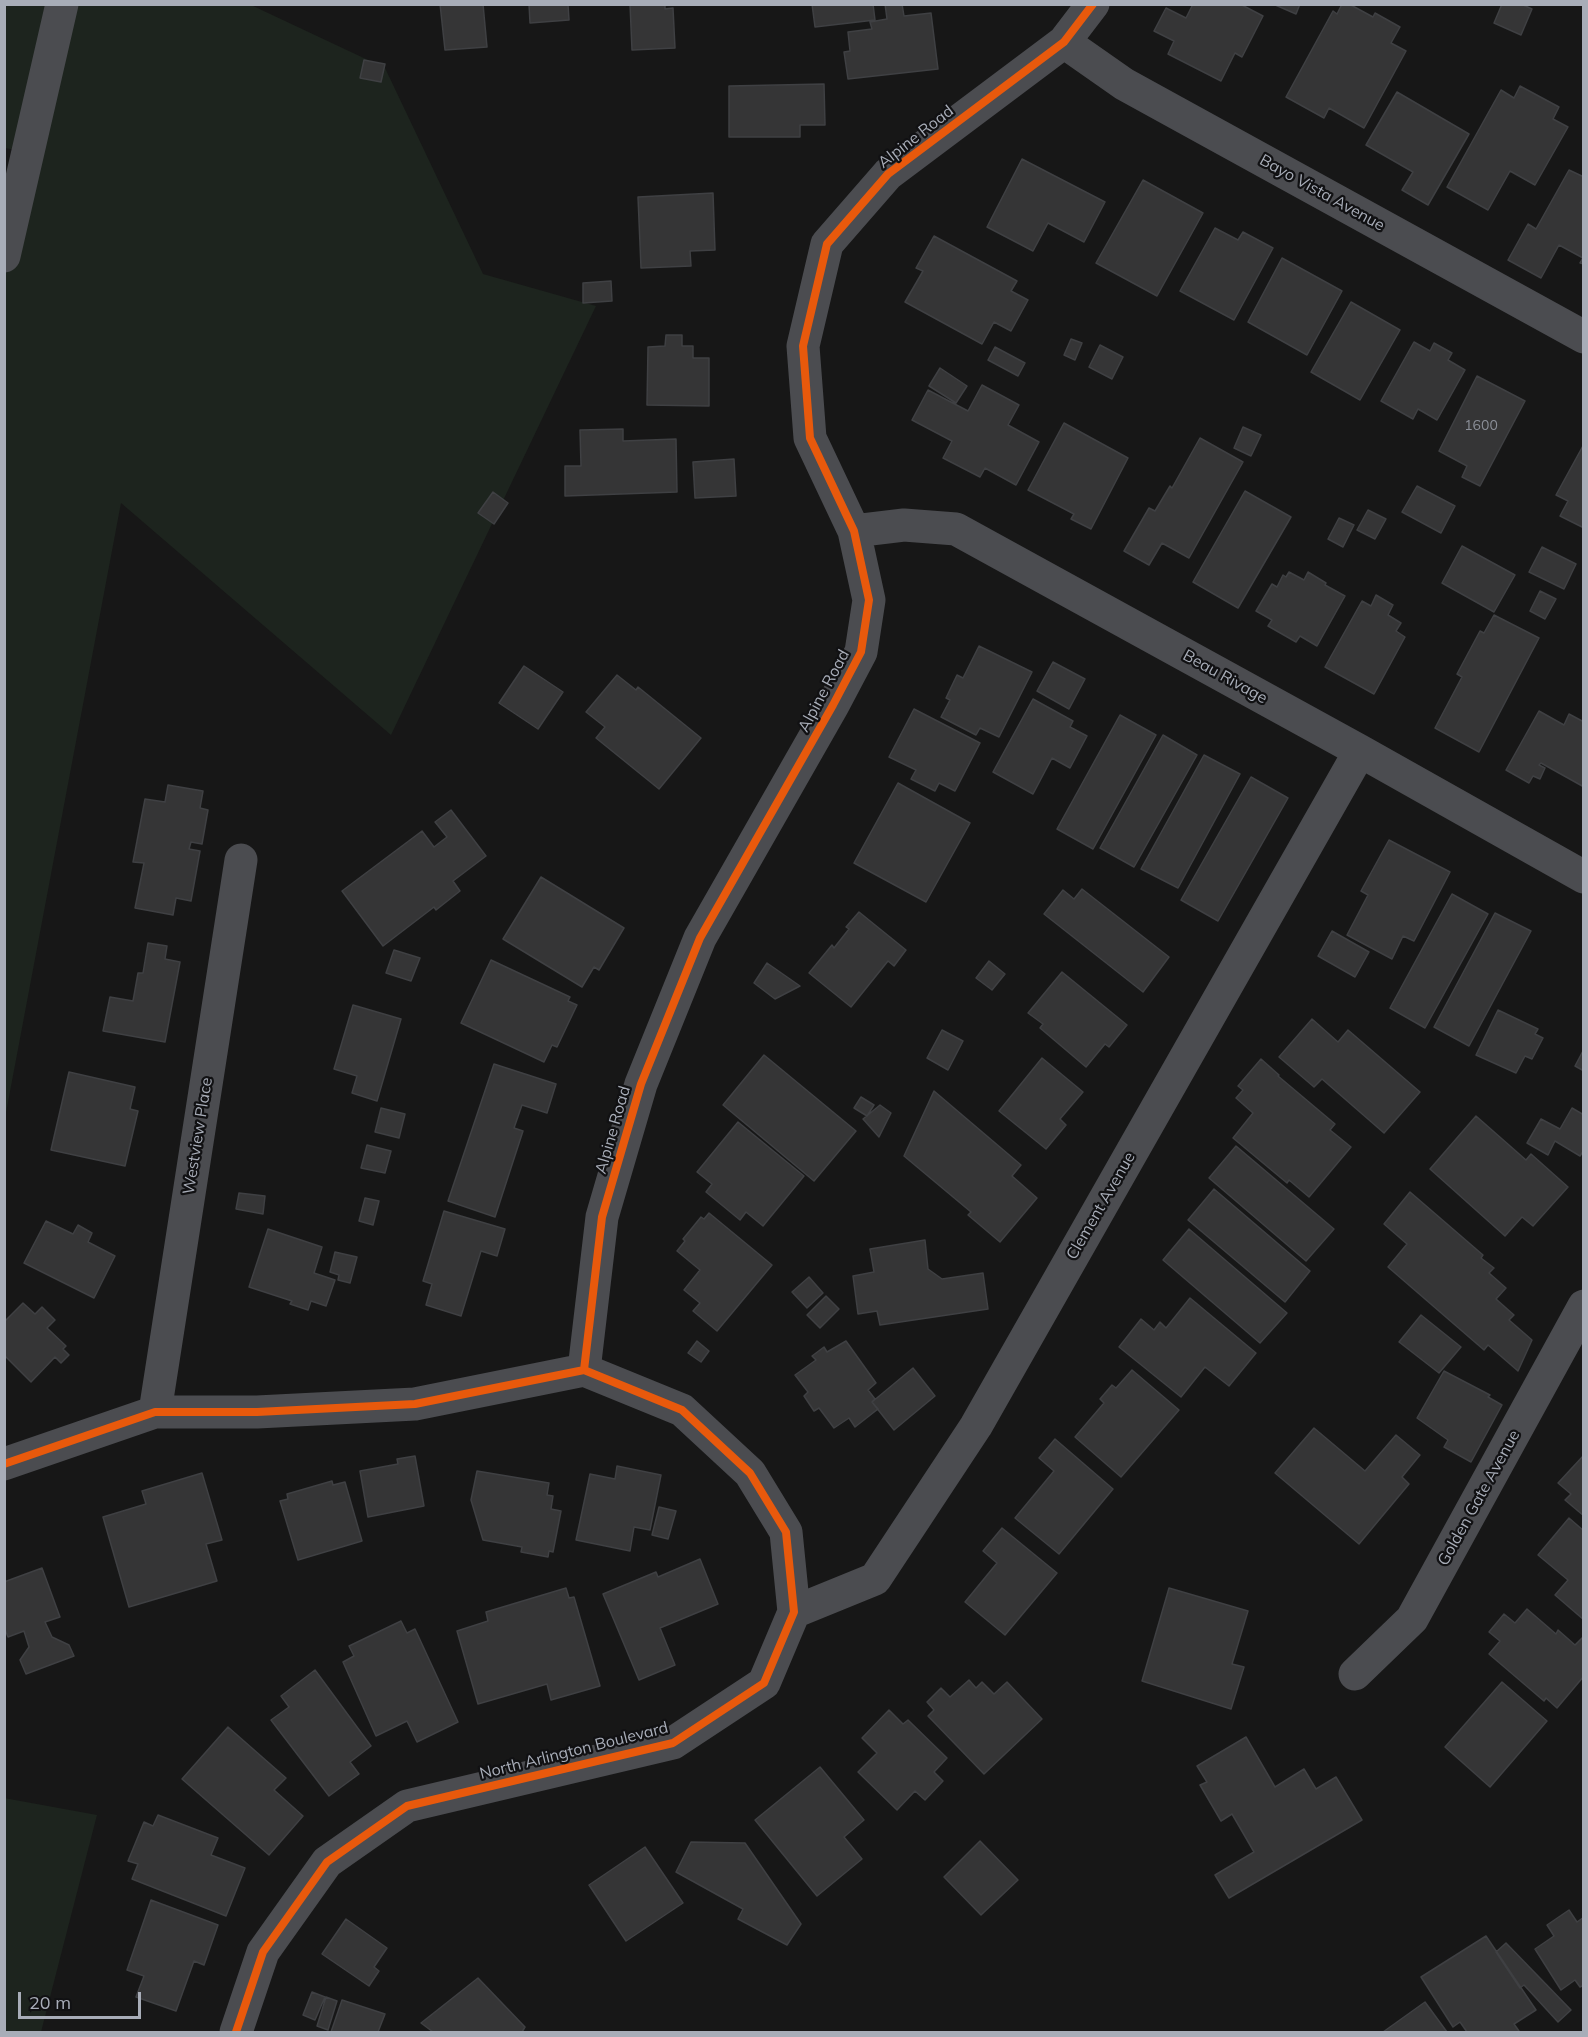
<!DOCTYPE html>
<html>
<head>
<meta charset="utf-8">
<style>
  body { margin:0 }
  #map { position:relative; width:1588px; height:2037px; overflow:hidden; background:#171717; font-family:Mulish,sans-serif }
  canvas { display:block }
  .frame { position:absolute; inset:0; border:6px solid #a8adb8; pointer-events:none }
  .scale { position:absolute; left:18px; top:1992px; width:123px; height:27px; box-sizing:border-box; border:3px solid #a8adb8; border-top:0; padding-left:8px; font-size:18px; line-height:21px; white-space:nowrap; color:#a8adb8; -webkit-text-stroke:4px #111113; paint-order:stroke }
</style>
</head>
<body>
<div id="map">
<canvas width="1588" height="2037"></canvas>
<div class="frame"></div>
<div class="scale">20 m</div>
</div>
<script>
const ctx = document.querySelector('canvas').getContext('2d');
ctx.lineJoin = 'round';
function fillPath(path, color) { ctx.fillStyle = color; ctx.fill(path, 'evenodd'); }
function trace(path, color, width, dash) { ctx.strokeStyle = color; ctx.lineWidth = width; ctx.lineCap = dash ? 'butt' : 'round'; ctx.setLineDash(dash || []); ctx.stroke(path); }
function label(font, color, halo, rows, align = 'center') {
  ctx.font = font + ' Mulish,sans-serif'; ctx.lineWidth = 4.5; ctx.setLineDash([]); ctx.textBaseline = 'middle'; ctx.strokeStyle = halo; ctx.fillStyle = color; for (const [text, x, y, turn = 0] of rows) {
    ctx.save(); ctx.translate(x, y); ctx.rotate((+turn || 0) * Math.PI / 180); ctx.textAlign = isNaN(turn) ? turn : align; if (halo) ctx.strokeText(text, 0, 0); ctx.fillText(text, 0, 0); ctx.restore();
  }
}
fillPath(new Path2D(`
  M5 5H251L385 68 483 274 596 306 391 735 121 503 5 1118 4 256 28 152 5 148Z
  M4 1798 97 1815 41 2032H5Z`), '#1d241e');
const building = new Path2D(`
  M440 4H483L487 47 445 50Z
  M529 4H568L569 20 530 23Z
  M630 4H665V9L673 8 675 48 632 50Z
  M812 4H873L875 20 815 27Z
  M885 4H902L904 16 931 13 938 69 848 79 844 52 850 51 848 32 872 29 870 22 887 19Z
  M1193 4H1240L1263 16 1242 57 1235 53 1221 81 1168 54 1174 41 1154 31 1166 8 1186 18Z
  M1273 4H1300L1296 14Z
  M1342 4H1349L1373 17 1375 13 1400 27 1391 43 1406 51 1364 128 1329 108 1324 118 1286 97 1333 11 1337 14Z
  M1502 4H1521L1532 9 1521 35 1494 23Z
  M364 60 385 64 381 82 360 78Z
  M824 84 825 125H800V137H729V86Z
  M1520 86 1559 107 1553 119 1568 127 1535 185 1510 171 1488 210 1447 187 1501 90 1514 98Z
  M1397 92 1469 134 1428 205 1402 190 1413 172 1366 145Z
  M1022 159 1105 202 1084 242 1048 223 1033 251 987 227Z
  M1569 170 1584 177V264L1580 263 1583 258 1559 245 1541 278 1508 260 1528 224 1536 229Z
  M1143 180 1203 213 1157 296 1096 263Z
  M713 193 715 250 690 251 691 266 641 268 638 197Z
  M1215 228 1238 240 1243 232 1273 248 1234 320 1180 291Z
  M934 236 1017 281 1011 291 1028 300 1011 331 994 322 982 344 905 302 923 271 916 268Z
  M1282 258 1342 291 1307 355 1248 322Z
  M611 281 612 301 583 303V283Z
  M1351 302 1400 330 1360 400 1311 372Z
  M666 335H682V346H693V358H709V406L647 405 648 347 665 346Z
  M1071 339 1082 343 1075 360 1064 355Z
  M1414 342 1430 351 1434 343 1452 353 1448 360 1465 370 1437 420 1418 409 1413 419 1381 401Z
  M1100 345 1123 357 1112 379 1089 367Z
  M995 347 1025 363 1018 376 988 360Z
  M940 368 967 386 956 403 929 386Z
  M1477 376 1525 401 1480 486 1462 477 1467 466 1439 451Z
  M982 385 1019 405 1008 425 1039 442 1016 485 985 468 980 477 943 458 952 441 912 420 928 390 968 411Z
  M1064 423 1128 458 1091 529 1071 519 1074 514 1028 490Z
  M1243 427 1261 435 1251 456 1234 448Z
  M623 429V441L676 439 677 492 565 496V466H581L580 430Z
  M1200 438 1243 462 1189 558 1162 543 1149 565 1124 551 1149 508 1155 511 1170 486 1172 488Z
  M1584 444V528L1560 516 1568 501 1556 495Z
  M734 459 736 496 695 498 693 462Z
  M1417 486 1455 506 1441 533 1402 512Z
  M1245 491 1291 517 1238 608 1193 582Z
  M493 492 508 503 494 524 478 513Z
  M1368 510 1386 519 1375 539 1357 530Z
  M1339 518 1354 525 1343 547 1328 539Z
  M1462 546 1515 575 1494 612 1442 583Z
  M1542 547 1576 564 1564 589 1529 572Z
  M1289 572 1304 580 1308 572 1326 583 1325 585 1345 596 1317 646 1300 636 1296 642 1268 626 1272 620 1256 611 1272 584 1277 587 1283 575 1286 577Z
  M1540 591 1556 599 1545 619 1530 611Z
  M1376 595 1393 605 1388 615 1401 623 1396 631 1405 637 1374 694 1325 667 1362 601 1371 606Z
  M1494 615 1539 638 1479 752 1435 728 1462 677 1457 674 1480 631 1484 633Z
  M979 646 1032 672 999 737 980 728 976 735 941 717 950 700 946 698 957 675 963 678Z
  M1053 662 1085 679 1069 709 1037 691Z
  M524 666 563 692 538 729 499 703Z
  M617 675 636 690 638 687 701 738 659 789 596 738 605 727 586 712Z
  M1033 699 1073 721 1070 727 1087 736 1070 768 1052 758 1033 794 993 772Z
  M914 709 980 743 955 791 939 783 935 791 911 779 916 770 889 757Z
  M1539 711 1564 725 1569 714 1584 722V787L1541 763 1539 765 1545 768 1540 779 1533 776 1529 783 1506 770Z
  M1120 715 1156 735 1093 849 1057 829Z
  M1163 735 1197 755 1134 867 1100 848Z
  M1204 755 1240 774 1178 888 1141 869Z
  M1251 777 1288 798 1218 921 1181 900Z
  M898 783 970 823 926 902 854 863Z
  M168 785 203 791 200 808 208 810 202 844 191 842 189 849 200 851 191 901 176 898 173 915 135 908 144 863 133 862 145 799 165 802Z
  M451 810 486 856 453 881 460 891 436 910 434 907 383 946 342 891 422 831 434 847 447 837 435 822Z
  M1389 840 1450 872 1414 941 1403 936 1392 959 1347 935 1368 895 1361 891Z
  M541 877 624 928 599 970 594 967 582 987 503 939Z
  M1082 889 1169 957 1143 992 1044 914 1063 890 1074 899Z
  M1452 894 1488 914 1425 1028 1390 1008Z
  M859 912 906 950 894 966 888 961 851 1007 809 973 832 945 834 948 849 929 846 927Z
  M1495 913 1531 931 1469 1046 1434 1027Z
  M1332 931 1369 952 1355 977 1318 956Z
  M148 943 167 946 165 959 180 962 165 1042 103 1031 110 997 133 1001 138 973H143Z
  M394 950 420 958 411 981 386 973Z
  M491 960 570 997 568 1001 577 1005 557 1047 552 1045 544 1062 461 1023Z
  M989 961 1005 974 992 990 976 978Z
  M767 963 800 986 775 999 754 983Z
  M1062 972 1127 1025 1109 1047 1105 1044 1086 1067 1040 1028 1043 1024 1028 1013Z
  M353 1005 401 1019 377 1101 352 1093 357 1076 334 1069Z
  M1498 1010 1538 1029 1535 1034 1543 1038 1532 1059 1525 1056 1516 1073 1476 1055Z
  M1312 1019 1338 1042 1348 1030 1420 1092 1384 1133 1322 1079 1314 1087 1279 1057Z
  M942 1030 963 1041 948 1070 927 1058Z
  M1584 1049V1071L1575 1066Z
  M764 1055 856 1131 814 1181 723 1105Z
  M1042 1058 1083 1092 1060 1119 1066 1125 1046 1149 999 1111Z
  M1261 1059 1279 1075 1278 1076 1335 1124 1330 1130 1351 1147 1309 1197 1289 1180 1287 1183 1233 1138 1253 1113 1236 1098 1243 1090 1238 1086Z
  M494 1064 556 1084 547 1113 522 1105 514 1128 523 1131 495 1217 448 1201Z
  M69 1072 135 1087 130 1109 138 1111 125 1166 51 1150Z
  M934 1091 1021 1165 1012 1176 1037 1198 1000 1242 968 1215 971 1212 904 1156Z
  M861 1097 874 1105 867 1116 854 1108Z
  M880 1105 891 1113 879 1137 863 1119Z
  M381 1108 405 1114 399 1138 375 1132Z
  M1572 1108 1584 1115V1150L1580 1156 1555 1141 1548 1155 1527 1143 1541 1119 1560 1129Z
  M1476 1116 1526 1160 1531 1154 1568 1187 1533 1226 1522 1217 1505 1236 1430 1169Z
  M738 1122 804 1176 763 1226 746 1212 740 1220 706 1192 712 1184 697 1172Z
  M367 1145 391 1151 385 1173 361 1168Z
  M1236 1146 1334 1229 1306 1261 1209 1178Z
  M1214 1189 1310 1271 1285 1302 1188 1220Z
  M1410 1192 1483 1255 1481 1258 1494 1268 1489 1273 1506 1288 1496 1299 1514 1315 1509 1320 1532 1340 1518 1371 1488 1345 1484 1350 1388 1267 1407 1244 1384 1224Z
  M239 1193 265 1196 263 1214 236 1209Z
  M365 1198 379 1201 373 1225 359 1221Z
  M444 1211 505 1229 497 1256 481 1251 461 1316 426 1305 432 1284 423 1281Z
  M709 1213 772 1265 717 1331 693 1311 700 1303 684 1290 700 1270 677 1251 685 1241 683 1239 701 1217 704 1219Z
  M46 1221 73 1234 78 1225 92 1233 88 1242 115 1256 94 1298 24 1263Z
  M268 1229 322 1247 314 1273 335 1280 326 1306 311 1301 308 1310 290 1304 292 1301 249 1287Z
  M1189 1229 1287 1313 1260 1343 1163 1260Z
  M925 1240 928 1269 942 1279 983 1273 988 1309 880 1325 877 1311 858 1314 853 1276 874 1272 870 1249Z
  M335 1252 357 1257 350 1283 338 1280 339 1275 330 1272Z
  M809 1277 823 1293 807 1308 792 1292Z
  M826 1296 839 1309 820 1328 807 1315Z
  M1190 1298 1256 1353 1229 1386 1205 1367 1181 1397 1119 1347 1141 1319 1154 1330 1160 1322 1166 1328Z
  M23 1303 35 1314 42 1307 55 1320 47 1328 66 1346 63 1349 69 1355 61 1363 55 1357 31 1382 4 1355V1322Z
  M1421 1315 1461 1347 1439 1373 1399 1342Z
  M697 1341 709 1351 701 1362 688 1353Z
  M846 1341 876 1383 868 1390 875 1399 872 1402 878 1409 855 1427 849 1418 834 1428 819 1408 814 1411 804 1396 808 1392 795 1375 816 1360 812 1356 824 1347 827 1352Z
  M913 1368 935 1396 894 1430 872 1402Z
  M1132 1370 1179 1410 1121 1477 1075 1437 1104 1403 1100 1399 1112 1385 1116 1388Z
  M1444 1371 1490 1395 1488 1397 1502 1405 1471 1462 1444 1447 1448 1440 1417 1418Z
  M1314 1428 1365 1471 1396 1435 1420 1455 1402 1477 1409 1484 1359 1544 1275 1473Z
  M1055 1439 1113 1489 1059 1554 1015 1518 1054 1471 1039 1458Z
  M1584 1455V1516L1565 1500 1571 1494 1558 1483Z
  M415 1456 424 1506 368 1517 360 1471 398 1464 397 1459Z
  M617 1466 661 1475 650 1530 634 1527 630 1551 576 1540 590 1474 615 1479Z
  M477 1471 549 1483 547 1495 553 1496 551 1509 561 1511 553 1552 549 1551 548 1557 521 1552 522 1547 483 1540 471 1500Z
  M202 1473 222 1540 206 1544 217 1581 129 1607 103 1517 146 1504 142 1491Z
  M332 1481 333 1485 345 1482 362 1541 298 1560 280 1501 288 1499 287 1494Z
  M659 1507 676 1511 668 1539 652 1535Z
  M1569 1518 1584 1531V1620L1555 1595 1568 1580 1538 1555Z
  M1002 1528 1057 1573 1005 1635 965 1602 997 1563 983 1551Z
  M700 1559 718 1604 660 1628 675 1665 639 1680 603 1594 656 1572 658 1577Z
  M42 1568 60 1617 45 1622 52 1637 69 1645 74 1656 26 1674 20 1660 29 1647 24 1631 8 1637 4 1627V1582Z
  M566 1588 569 1598 574 1597 600 1686 551 1700 547 1684 478 1704 457 1631 488 1621 486 1612Z
  M1169 1588 1248 1611 1232 1664 1244 1667 1231 1709 1142 1681Z
  M1527 1609 1556 1634 1558 1630 1575 1645 1584 1636V1676L1557 1708 1546 1698 1544 1701 1489 1654 1500 1641 1489 1632 1504 1614 1515 1623Z
  M401 1621 407 1633 415 1629 458 1722 417 1742 407 1721 376 1736 343 1662 354 1656 349 1646Z
  M315 1670 371 1746 350 1762 359 1774 329 1796 271 1720 289 1707 281 1696Z
  M969 1680 976 1688 982 1682 994 1694 1007 1682 1042 1719 984 1774 928 1716 934 1710 927 1702 941 1688 950 1697Z
  M1502 1682 1547 1721 1490 1787 1445 1747Z
  M889 1710 903 1724 908 1720 947 1758 934 1772 943 1781 925 1800 915 1791 897 1810 858 1772 877 1753 862 1738Z
  M228 1727 286 1778 274 1790 303 1816 269 1855 182 1779Z
  M1246 1737 1275 1787 1304 1769 1316 1789 1336 1777 1362 1820 1229 1898 1215 1875 1254 1852 1232 1814 1221 1821 1200 1785 1207 1782 1197 1766Z
  M820 1767 864 1820 844 1837 862 1859 817 1896 755 1820Z
  M158 1815 218 1838 211 1855 245 1868 226 1916 132 1879 138 1864 128 1861 144 1822 153 1826Z
  M980 1841 1018 1880 981 1915 944 1877Z
  M691 1842 745 1843 801 1924 787 1945 738 1919 743 1909 676 1872Z
  M645 1847 683 1903 626 1941 589 1885Z
  M151 1900 218 1925 204 1965 194 1961 176 2011 136 1997 144 1976 127 1970Z
  M1569 1910 1577 1922 1584 1917V1985L1580 1987 1575 1980 1561 1990 1535 1949 1554 1936 1547 1925Z
  M346 1919 387 1948 374 1967 379 1971 369 1986 322 1954Z
  M1486 1936 1536 2010 1514 2024 1519 2031 1517 2032H1467L1460 2022 1453 2027 1421 1977Z
  M1506 1943 1571 2010 1558 2022 1524 1985 1520 1988 1496 1952Z
  M478 1978 525 2027 522 2032H523H433L421 2023Z
  M312 1992 325 1997 315 2020 303 2015Z
  M326 1997 337 2001 328 2030 317 2026Z
  M342 2000 385 2014 378 2032H331Z
  M1425 2002 1447 2032H1383Z`);
fillPath(building, '#353536');
trace(building, '#3f4043', 1.5);
trace(new Path2D(`
  M1064 42 1124 84 1584 337
  M4 256 62 4
  M854 531 904 525 956 529 1360 751 1584 877
  M584 1370 602 1217 641 1084 700 938 833 705 861 652 869 600 854 531 810 438 803 346 827 244 888 174 1064 42 1093 4
  M155 1412 241 860
  M4 1464 155 1412H257L415 1404 584 1370 682 1410 750 1473 786 1532 794 1612 764 1683 673 1743 407 1806 327 1862 263 1952 236 2032
  M794 1612 875 1579 976 1426 1360 751
  M1355 1674 1412 1619 1584 1306`), '#4b4c50', 33);
trace(new Path2D(`
  M584 1370 602 1217 641 1084 700 938 833 705 861 652 869 600 854 531 810 438 803 346 827 244 888 174 1064 42 1093 4
  M4 1464 155 1412H257L415 1404 584 1370 682 1410 750 1473 786 1532 794 1612 764 1683 673 1743 407 1806 327 1862 263 1952 236 2032`), '#e8590c', 8);
label('14px', '#8b8f98', null, [
  ["1600",1481,426]
]);
label('16px', '#a8adb8', '#111113', [
  ["Alpine Road",916,137,-38],
  ["Bayo Vista Avenue",1322,193,29],
  ["Beau Rivage",1225,677,29],
  ["Alpine Road",824,691,-62],
  ["Alpine Road",613,1130,-74],
  ["Westview Place",198,1136,-81],
  ["Clement Avenue",1101,1206,-60],
  ["Golden Gate Avenue",1479,1498,-61],
  ["North Arlington Boulevard",574,1751,-14]
]);
</script>
</body>
</html>
